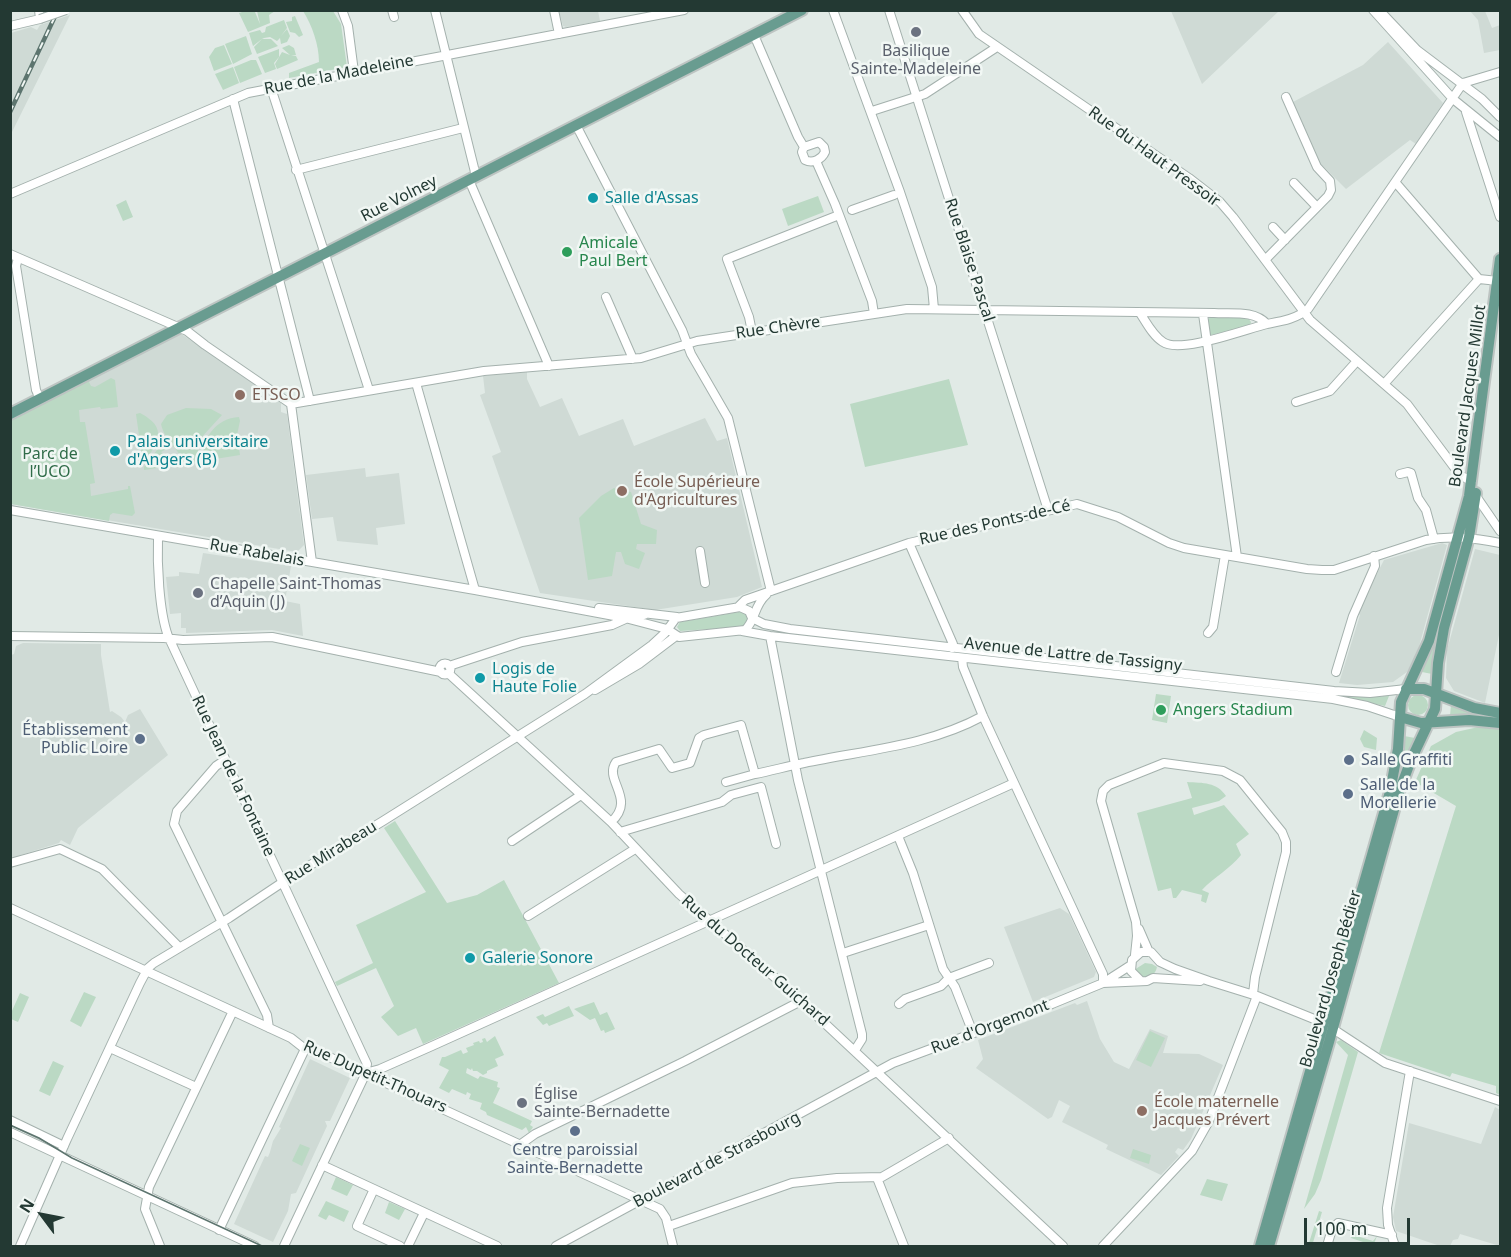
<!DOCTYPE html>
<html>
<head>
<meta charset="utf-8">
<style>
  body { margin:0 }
  #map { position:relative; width:1511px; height:1257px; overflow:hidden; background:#e1eae6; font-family:"Noto Sans",sans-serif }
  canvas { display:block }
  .frame { position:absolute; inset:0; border:12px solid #233933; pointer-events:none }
  .north { position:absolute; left:12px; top:1185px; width:60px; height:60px; -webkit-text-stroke:4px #f1f7f4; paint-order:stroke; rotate:302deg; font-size:16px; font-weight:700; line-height:24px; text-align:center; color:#233933 }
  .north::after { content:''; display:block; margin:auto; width:21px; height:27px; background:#233933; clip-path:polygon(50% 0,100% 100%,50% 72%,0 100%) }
  .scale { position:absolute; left:1304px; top:1218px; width:106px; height:27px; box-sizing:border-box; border:3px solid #233933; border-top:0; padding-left:8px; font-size:18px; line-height:21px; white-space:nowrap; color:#233933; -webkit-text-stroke:4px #f1f7f4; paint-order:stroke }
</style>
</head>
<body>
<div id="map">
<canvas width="1511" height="1257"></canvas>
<div class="frame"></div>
<div class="north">N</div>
<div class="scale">100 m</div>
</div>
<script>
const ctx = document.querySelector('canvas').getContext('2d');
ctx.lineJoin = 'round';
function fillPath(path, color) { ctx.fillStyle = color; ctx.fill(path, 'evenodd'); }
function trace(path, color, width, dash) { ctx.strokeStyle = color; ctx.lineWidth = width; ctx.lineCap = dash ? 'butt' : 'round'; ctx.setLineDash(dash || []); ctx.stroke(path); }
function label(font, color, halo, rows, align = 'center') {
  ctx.font = font + ' "Noto Sans",sans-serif'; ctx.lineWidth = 5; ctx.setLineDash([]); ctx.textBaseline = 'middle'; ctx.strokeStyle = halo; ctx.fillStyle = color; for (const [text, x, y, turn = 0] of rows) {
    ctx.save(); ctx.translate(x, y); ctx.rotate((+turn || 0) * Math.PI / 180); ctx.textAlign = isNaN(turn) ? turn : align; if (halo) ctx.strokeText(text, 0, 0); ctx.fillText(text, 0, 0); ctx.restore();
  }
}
fillPath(new Path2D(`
  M559 11H598L600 21 566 27 563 26Z
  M1171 11H1279L1202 84Z
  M1470 11H1485L1492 28 1500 25V50L1484 53 1478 20Z
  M70 15 11 134V33L31 27 37 30 40 25Z
  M1388 42 1443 103 1416 144 1410 140 1346 189 1320 163 1293 102 1363 65Z
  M180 333 281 403V412L287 414 304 545 297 552 11 504V420Z
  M527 372V379L540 407 562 398 579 436 623 419 634 446 705 418 717 441 727 438 762 587 737 597 655 610 540 593 492 456 501 452 480 395 485 393 483 376Z
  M365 468 366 477 399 473 405 524 376 528 378 545 337 541 333 517 312 519 306 475Z
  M1442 543 1447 545 1417 654 1407 672 1393 682 1357 685 1339 683 1360 615 1357 613 1384 560Z
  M1475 549 1500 555V630L1485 703 1454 691 1446 678 1447 650Z
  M203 553 291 566 285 601 300 604 303 636 272 630 186 633V628H181V613L170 614 166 577 179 576V572L199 574Z
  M23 643 101 644V655L110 712 112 711 121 717 125 722 128 715 140 709 168 755 78 828 70 845 61 840 59 843 11 858V655L14 654 16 646Z
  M1060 908 1069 914 1096 972 1094 977 1033 1002 1004 927Z
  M1087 1001 1100 1039 1114 1062 1129 1069 1150 1029 1168 1036 1163 1053 1199 1054 1223 1065 1191 1139 1183 1150 1178 1148 1175 1152 1179 1156 1161 1175 1106 1149 1108 1145 1062 1122 1070 1106 1059 1100 1052 1117 1048 1119 976 1068 983 1059 978 1040 1075 1003 1077 1005Z
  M310 1059 350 1078 330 1121H325L327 1126 296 1193 291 1194 288 1211 273 1242 234 1224 265 1156 268 1157 270 1152 273 1141 281 1128 279 1127Z
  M1495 1107 1500 1110V1246L1460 1234 1458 1239 1453 1240 1450 1246H1440L1396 1231 1393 1217 1409 1123 1481 1144Z`), '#cfdad5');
fillPath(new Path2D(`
  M257 11H275L269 15 270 23 248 32 239 13 245 11 255 12 260 24Z
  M303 11H333L341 24 347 67 289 78V73L319 62C319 45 312 25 303 11Z
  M295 16 303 35 299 37 295 33 290 32 286 22 292 21V17Z
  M284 20 287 28 281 36 287 29 290 36 287 42 281 44 280 38 277 41 270 37 264 38 262 39H271L278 46 257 54 254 47 262 39 253 46 249 33 260 30 262 33 265 32 266 27Z
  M246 36 252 54 233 64 225 44Z
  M224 45 232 64 214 71 209 57 215 48Z
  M289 45 294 48 296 55H291L296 56 298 60 277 69 275 64 282 52 290 55 282 48Z
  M279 49V57L274 63 276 69 265 73 258 57Z
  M251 60H256L262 74 240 83 234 67Z
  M233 67 239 83 223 90 215 74Z
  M818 196 824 212 788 226 782 209Z
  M126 200 133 217 123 221 116 205Z
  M1210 317 1248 318 1251 322 1250 326 1246 327 1211 335 1209 334 1207 321Z
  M111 378 115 380 118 407 101 409 100 407 79 410 80 422H85L95 483 90 484 91 496 128 489V486H130L135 513 132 516 113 513 110 515 109 521 11 504V420L91 379 89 382 91 386 95 387Z
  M949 379 968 445 865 467 850 404Z
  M186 408 211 409 222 415 199 440 197 462 184 464C179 448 165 442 161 424L167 415Z
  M140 413C169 428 158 443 143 464L136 414Z
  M239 417 240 421 237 435 240 455 203 461C201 439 216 418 239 417Z
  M163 442 168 448 161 452 167 458 157 463V468L144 470V467Z
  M614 488 631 492 641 524 657 530 656 544H637L636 549 645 553 639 569 625 564 621 552H616L612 576 588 580 579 518 601 496Z
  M739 612C745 612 748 616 747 622L742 627 680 631 677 627 680 622Z
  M1436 639 1432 674 1422 672Z
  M1156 694 1171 696 1167 723 1152 720Z
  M1329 694 1364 697 1389 696 1385 706Z
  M1408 705a10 10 0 1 1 20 0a10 10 0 1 1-20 0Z
  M1451 705 1499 718 1450 716Z
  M1492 724 1500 726V1095L1496 1093V1086L1452 1073 1450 1077 1445 1075 1379 1053 1456 806 1415 782 1431 746 1456 732Z
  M1364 730 1377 738 1376 750 1364 747 1360 739Z
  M1404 736 1415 738 1400 769V768Z
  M1187 782C1203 783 1217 782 1226 796L1219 801 1192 808 1194 815 1224 805 1249 834 1236 844 1241 855C1230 869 1214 877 1202 890L1209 893 1206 903 1201 901 1202 895 1182 890 1176 898H1173L1171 888 1158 891 1137 813 1192 798Z
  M395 821 447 903 477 895 504 880 559 983 423 1044 416 1028 398 1036 381 1017 394 1006 376 968 337 986 335 982 373 963 356 925 426 892 384 828Z
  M1145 963 1152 964 1157 967C1155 976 1149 978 1141 977L1134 970Z
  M84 992 96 997 81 1027 70 1021Z
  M20 993 29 997 18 1022 11 1019V1013Z
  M594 1002 600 1015 607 1012 615 1029 605 1033 604 1030 601 1031 595 1018 590 1020 574 1009Z
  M569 1006 574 1016 549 1026 547 1023 543 1025 536 1017 543 1014 545 1017Z
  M1150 1031 1165 1038 1151 1067 1136 1060Z
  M495 1036 504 1055 495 1059 498 1066 487 1071V1073L483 1075 477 1071H473L472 1068 471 1070 467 1068 466 1073 478 1079 480 1076 498 1082 497 1087 500 1088 493 1103 532 1121 530 1125 533 1127 529 1133 526 1127 522 1130 487 1115 486 1112 480 1109 482 1103 469 1099 471 1094 467 1092 466 1095 452 1089 449 1093 439 1088 449 1070 439 1065 442 1057H445L461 1050 463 1054 468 1052 466 1048 474 1045 473 1043 479 1041 480 1043 483 1042 482 1039 485 1038 487 1042Z
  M1341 1040 1358 1052 1321 1180 1315 1194 1304 1209 1348 1055 1336 1042Z
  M53 1061 64 1066 50 1096 39 1091Z
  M300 1144 310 1148 302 1166 292 1161Z
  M1133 1149 1151 1155 1149 1164 1130 1158Z
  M336 1177 353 1185 347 1196 331 1189Z
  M1207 1179 1228 1184 1222 1201 1200 1195Z
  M326 1201 349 1211 344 1222 329 1215 326 1220 318 1216Z
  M389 1202 405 1209 399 1220 385 1213Z
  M1319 1211 1322 1212 1312 1246H1308Z
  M1354 1230 1361 1232 1360 1237 1373 1241 1377 1236 1373 1246H1362L1363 1242 1351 1238Z`), '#bbd9c4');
const minor = new Path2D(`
  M342 10 348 26 354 72
  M392 10 394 17
  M435 10 476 176
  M554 10 559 34
  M833 10 900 192 932 287 934 309
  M889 10 1048 510
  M962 10 979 34 1189 178 1220 202 1233 217 1310 320 1407 404 1454 467 1461 476 1472 481
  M1373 10 1453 99 1500 137
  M1381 12 1417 50 1482 99 1500 117
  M10 26 40 19 39 10
  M754 35 798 137 804 147 802 152 805 160C813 164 822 159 825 152L824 147 819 142 804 147
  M1463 83 1500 72
  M271 88 369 390
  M233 99 310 401
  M872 111 925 94 997 47
  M1466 112 1500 217
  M576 125 682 330 691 354 728 418 771 591
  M816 161 835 204 872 301 874 314
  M296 170 463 128
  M469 180 549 366
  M1294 183 1317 207
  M1396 183 1479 279
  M10 194 248 93 684 10
  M852 210 894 195
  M1273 227 1285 240
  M10 254 187 331 205 345 291 404
  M18 258 16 266 36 390 40 399
  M1265 260 1328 196 1331 190 1330 181 1317 167 1286 97
  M606 297 633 359
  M1140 313C1146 322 1153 336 1163 342 1180 354 1246 329 1267 324
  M1203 314 1237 557
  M752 332 749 317 727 259 839 215
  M416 383 475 590
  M1384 384 1479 279 1498 281
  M1296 402 1330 391 1357 361
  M291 404 484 371 641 358 697 341 907 309 1214 313C1233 314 1254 310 1267 324 1283 321 1296 319 1308 309L1463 83
  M291 404 312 562
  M1400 474 1408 472 1411 473 1418 498 1426 510 1434 539
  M1476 496 1500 531
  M10 510 475 590 625 618 667 629 679 637 745 630C755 622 754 605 766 595
  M158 536C157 564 159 611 168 636L367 1064 364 1077 284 1246
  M909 543 953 644 952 648
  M700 551 705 583
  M738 607 745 600 909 543 1077 504 1118 517 1169 543 1184 548 1307 569 1322 570H1334L1426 540C1452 535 1474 538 1500 543
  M599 608 677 617
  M752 618 764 624 790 629 1334 691 1370 693 1406 689
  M742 631 770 636 1333 699 1367 706 1400 717
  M1208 633 1213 627 1225 555
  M10 636 164 638 183 640 272 637 441 672
  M770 636 798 780 862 1034V1039L855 1050
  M962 658 963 667 983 716 1103 974V983
  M439.5 669a5.5 5.5 0 1 1 11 0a5.5 5.5 0 1 1-11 0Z
  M449 666 522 642 612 625 632 616 637 617 644 615
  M1336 672 1353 616 1375 566 1374 556
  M448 673 611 822 679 894 788 989 1063 1246
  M595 690 639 664 676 636
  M225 760 216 766 177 811 174 824 267 1015 269 1028
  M755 774C771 771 788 766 804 763 865 750 928 746 983 716
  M611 822C637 799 603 780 616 762L659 749 672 768 690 763 699 738 704 735 741 725 755 774 726 782
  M620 832 722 802 731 795 761 787 776 844
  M898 836 913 873 943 969 955 987 973 1033
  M512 841 581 795
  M10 863 60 849 102 869 179 947
  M10 908 291 1038 305 1049H312L660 1209 666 1218 673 1246
  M528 916 635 849
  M1139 929 1149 952
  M843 953 929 925
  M1135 955 1137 936 1136 922 1101 801 1103 791 1109 785 1164 763 1223 771 1240 780 1282 832 1286 842V852L1255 977 1253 994
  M1140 980 1131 971 1132 960 1141 952H1151L1160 962 1175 969 1209 981 1257 996 1324 1023 1385 1063 1500 1101
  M1103 983 1147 981 1153 978 1200 981
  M899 1004 905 999 941 986 949 978 989 963
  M110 1048 196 1087
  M365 1073 380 1069 432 1046 1014 783
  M10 1120 64 1146
  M10 1132 255 1246
  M521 1144 535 1134 685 1061 801 1001
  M322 1165 497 1246
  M877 1178 904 1246
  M374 1189 357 1226 400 1246
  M669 1226 792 1183 837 1178 882 1177 949 1138
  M219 1230 305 1049
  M20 1246 67 1139 140 983 148 968 154 963 229 918 289 878 383 821 585 694 652 645 665 633 676 618 740 607 749 611 752 618
  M160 1246 145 1209 149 1187 233 1011
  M408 1246 424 1213
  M556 1246 893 1063 1052 1004 1103 983 1131 965
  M1103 1246 1192 1151 1209 1121 1257 996
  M1327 1246 1332 1229 1338 1223 1392 1235
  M1395 1246 1388 1225 1387 1208 1410 1071`);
const major = new Path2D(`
  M10 414 802 10
  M1406 689H1424L1474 708 1500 713
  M1400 717 1421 723 1469 720 1500 723
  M1260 1246 1390 792 1398 749 1401 702 1429 641 1469 496 1500 259
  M1269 1246 1329 1042 1399 792 1411 760 1435 709 1438 663 1444 628 1469 537 1476 493`);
trace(minor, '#a4b1ad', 10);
trace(major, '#bdc4c2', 14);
trace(minor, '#fff', 8);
trace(major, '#699c90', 10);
trace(new Path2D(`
  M10 1125 39 1138 72 1158 262 1246`), '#5d756f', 1.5);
const rail = new Path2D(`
  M10 112 58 10`);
trace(rail, '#5d756f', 4.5);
trace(rail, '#f1f7f4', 2, [7]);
const minorBridge = new Path2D(`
  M40 19 66 10`);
trace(minorBridge, '#a4b1ad', 10, []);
trace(minorBridge, '#fff', 8);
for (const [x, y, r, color] of [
  [916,32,6,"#6b7280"],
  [593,198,6,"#0f9aa8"],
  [567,252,6,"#2e9e5b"],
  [240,395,6,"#8d6e63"],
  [115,451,6,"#0f9aa8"],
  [622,491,6,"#8d6e63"],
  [198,593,6,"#6b7280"],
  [480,678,6,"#0f9aa8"],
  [1161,710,6,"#2e9e5b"],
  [140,739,6,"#5c6f8a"],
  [1349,760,6,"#5c6f8a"],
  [1348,794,6,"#5c6f8a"],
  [470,958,6,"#0f9aa8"],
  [522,1103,6,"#6b7280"],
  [1142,1111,6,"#8d6e63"],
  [575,1131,6,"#5c6f8a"]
]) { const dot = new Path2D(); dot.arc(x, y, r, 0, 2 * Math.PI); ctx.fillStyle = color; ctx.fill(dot); trace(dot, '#f1f7f4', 2); }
label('16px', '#5b616d', '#f1f7f4', [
  ["Basilique",916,51,"center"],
  ["Sainte-Madeleine",916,69,"center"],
  ["Chapelle Saint-Thomas",210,584],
  ["d’Aquin (J)",210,602],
  ["Église",534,1094],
  ["Sainte-Bernadette",534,1112]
], 'left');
label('16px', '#233933', '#f1f7f4', [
  ["Rue de la Madeleine",339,75,-11],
  ["Rue du Haut Pressoir",1154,157,36],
  ["Rue Volney",399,199,-27],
  ["Rue Blaise Pascal",969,260,72],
  ["Rue Chèvre",778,328,-8],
  ["Boulevard Jacques Millot",1468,396,-82],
  ["Rue des Ponts-de-Cé",995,523,-13],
  ["Rue Rabelais",257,553,10],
  ["Avenue de Lattre de Tassigny",1073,655,6],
  ["Rue Jean de la Fontaine",233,776,65],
  ["Rue Mirabeau",331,853,-32],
  ["Rue du Docteur Guichard",755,961,41],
  ["Boulevard Joseph Bédier",1331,979,-74],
  ["Rue d'Orgemont",990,1027,-21],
  ["Rue Dupetit-Thouars",375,1077,24],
  ["Boulevard de Strasbourg",717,1160,-28]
]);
label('16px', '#0d838f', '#f1f7f4', [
  ["Salle d'Assas",605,198],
  ["Palais universitaire",127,442],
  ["d'Angers (B)",127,460],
  ["Logis de",492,669],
  ["Haute Folie",492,687],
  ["Galerie Sonore",482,958]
], 'left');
label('16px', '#27864d', '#f1f7f4', [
  ["Amicale",579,243],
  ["Paul Bert",579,261],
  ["Angers Stadium",1173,710]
], 'left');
label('16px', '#785e54', '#f1f7f4', [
  ["ETSCO",252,395],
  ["École Supérieure",634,482],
  ["d'Agricultures",634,500],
  ["École maternelle",1154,1102],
  ["Jacques Prévert",1154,1120]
], 'left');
label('16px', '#306c49', '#f1f7f4', [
  ["Parc de",50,454],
  ["l’UCO",50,472]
]);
label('16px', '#4e5e75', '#f1f7f4', [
  ["Établissement",128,730,"right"],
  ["Public Loire",128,748,"right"],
  ["Salle Graffiti",1361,760],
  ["Salle de la",1360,785],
  ["Morellerie",1360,803],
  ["Centre paroissial",575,1150,"center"],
  ["Sainte-Bernadette",575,1168,"center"]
], 'left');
</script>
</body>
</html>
